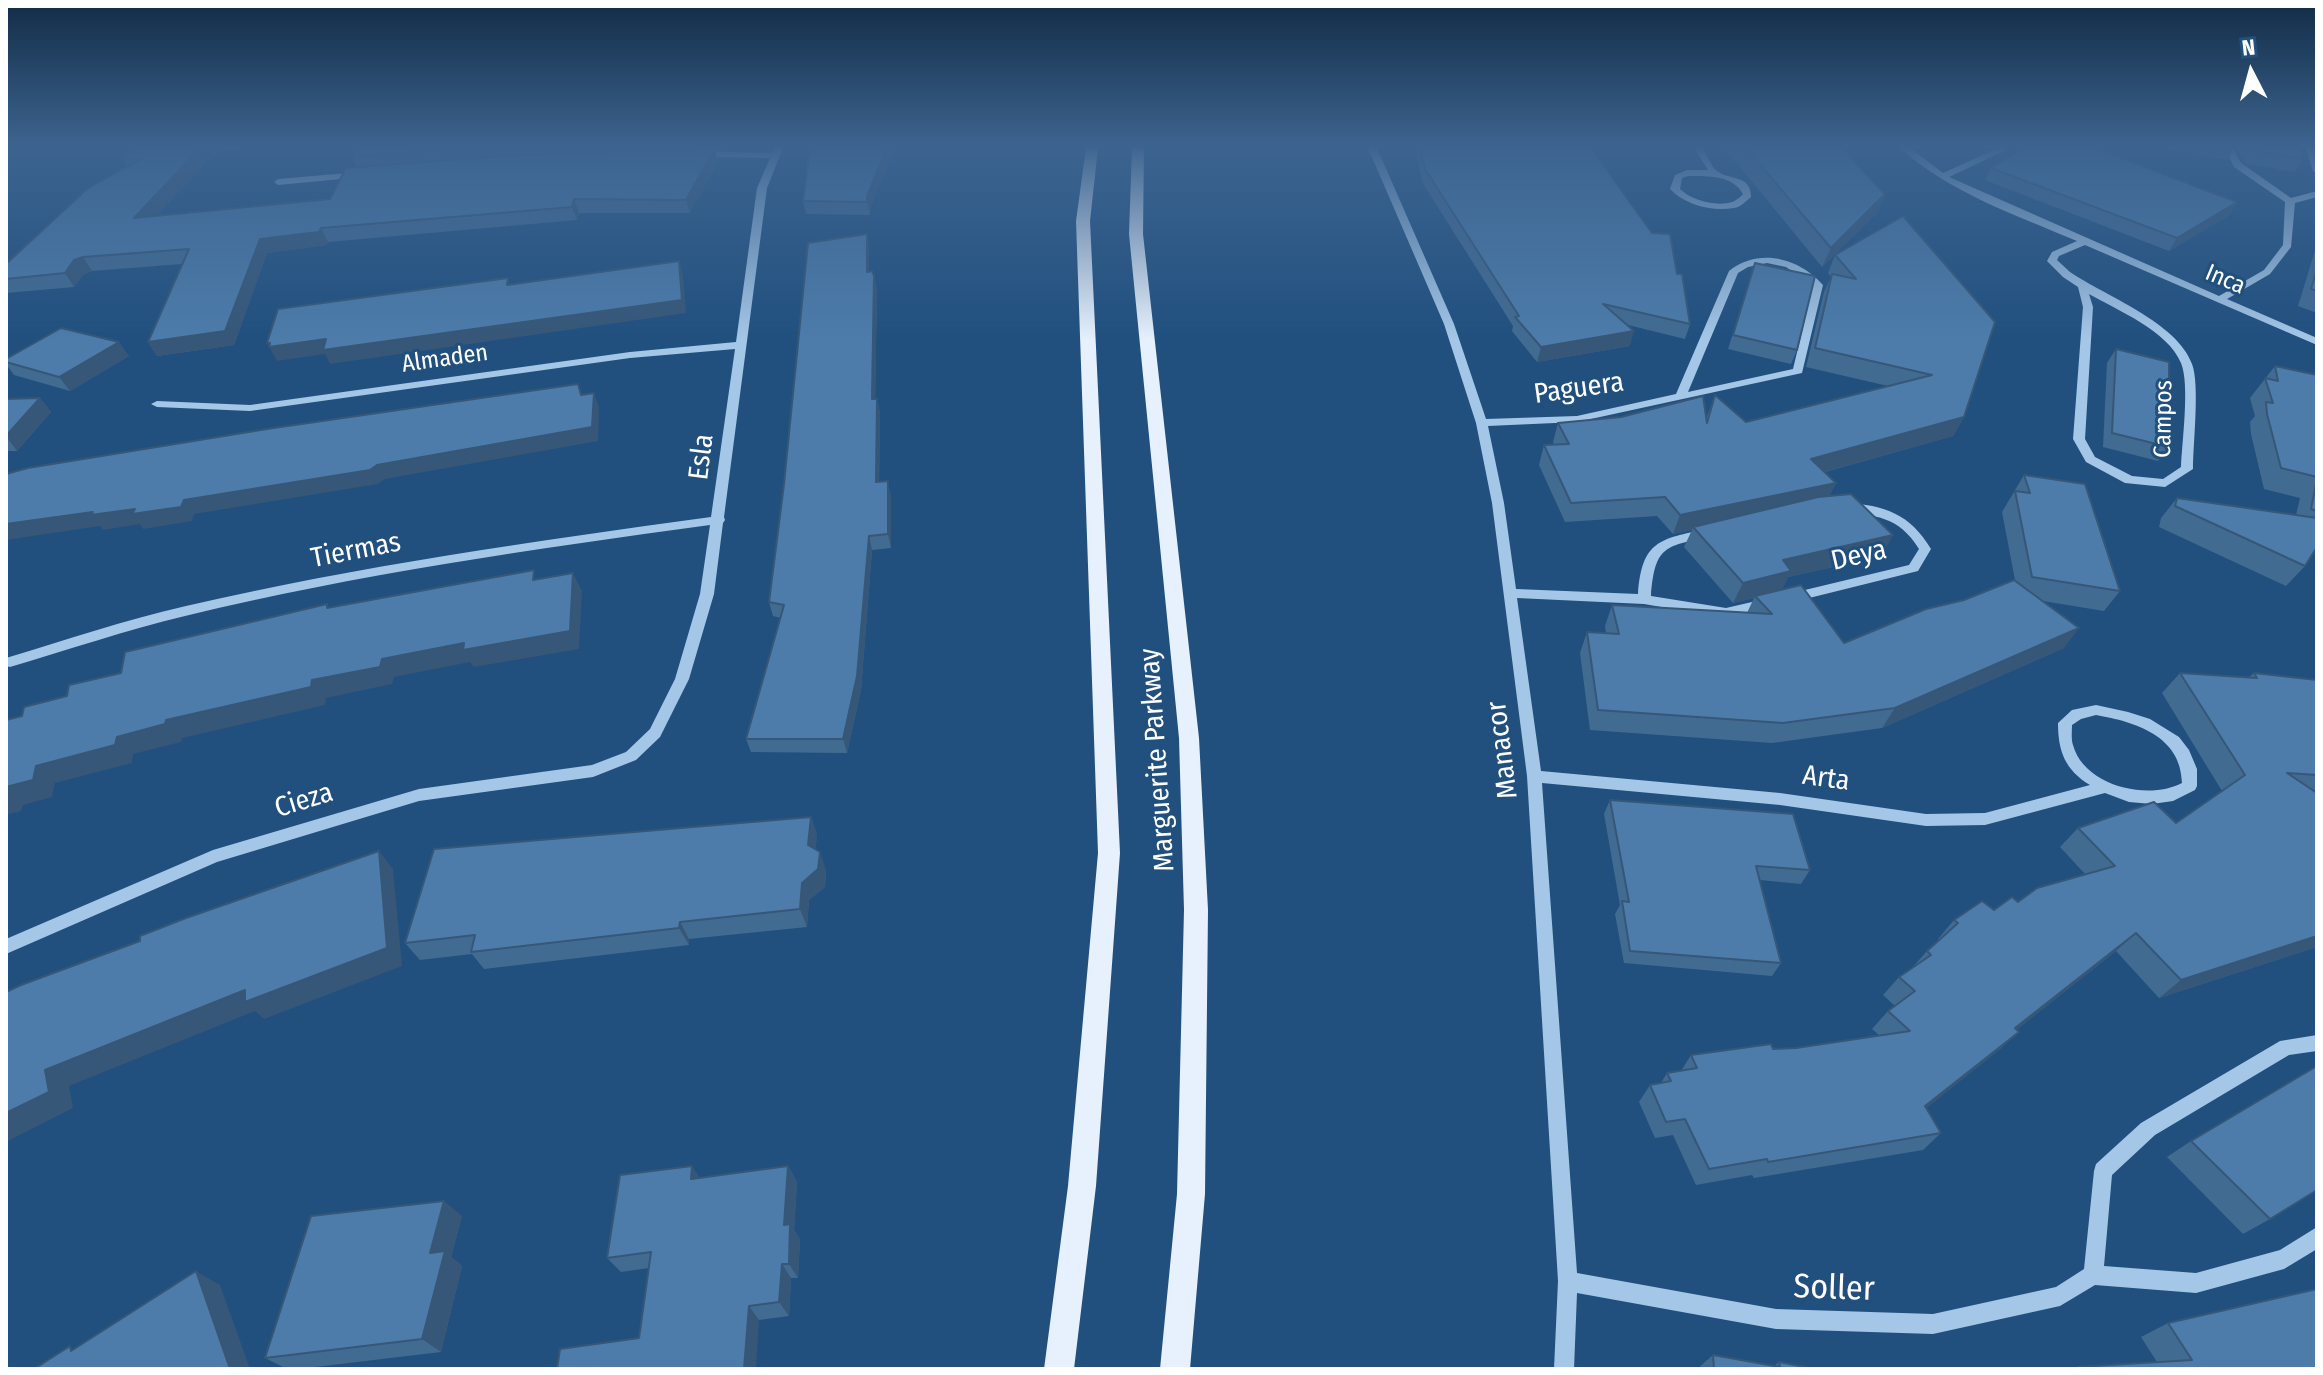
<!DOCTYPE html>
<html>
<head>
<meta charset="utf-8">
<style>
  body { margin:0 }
  #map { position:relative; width:2323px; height:1375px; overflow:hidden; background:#21507f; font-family:"Fira Sans Condensed",sans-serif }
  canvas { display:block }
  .frame { position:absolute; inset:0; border:8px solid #fff; pointer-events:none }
  .north { position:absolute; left:2211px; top:32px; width:80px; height:80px; -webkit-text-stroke:6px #21507f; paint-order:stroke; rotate:354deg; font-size:22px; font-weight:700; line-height:32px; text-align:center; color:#fff }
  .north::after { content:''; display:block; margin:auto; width:28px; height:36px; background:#fff; clip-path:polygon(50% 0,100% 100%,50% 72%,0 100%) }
</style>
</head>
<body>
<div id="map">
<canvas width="2323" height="1375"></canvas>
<div class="frame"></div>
<div class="north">N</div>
</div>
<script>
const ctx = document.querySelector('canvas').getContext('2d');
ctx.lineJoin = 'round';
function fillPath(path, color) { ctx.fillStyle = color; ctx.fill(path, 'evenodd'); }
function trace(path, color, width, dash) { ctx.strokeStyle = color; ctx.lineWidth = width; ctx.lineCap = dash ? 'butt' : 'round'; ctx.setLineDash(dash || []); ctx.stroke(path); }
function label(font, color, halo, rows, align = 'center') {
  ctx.font = font + ' "Fira Sans Condensed",sans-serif'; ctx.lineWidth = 6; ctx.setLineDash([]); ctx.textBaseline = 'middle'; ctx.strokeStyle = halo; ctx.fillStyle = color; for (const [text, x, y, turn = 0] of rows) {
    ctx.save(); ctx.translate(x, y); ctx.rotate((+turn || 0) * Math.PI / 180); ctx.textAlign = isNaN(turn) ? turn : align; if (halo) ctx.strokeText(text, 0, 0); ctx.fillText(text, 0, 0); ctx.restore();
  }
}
fillPath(new Path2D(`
  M774 148H783L767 188 724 517 725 520 723 523 714 594 689 679 660 737 636 760 593 777 419 801 217 862 6 954V939L213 850 419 789 592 765 626 752 650 729 675 679 700 594 710 525C534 549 358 574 185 616 126 630 68 650 10 667L6 666V658C66 640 125 620 186 606 359 566 535 541 711 517L735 349 630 358 250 411 157 407 151 404 157 401 250 405 630 352 736 342 757 188 770 158 699 157 695 154 699 151 772 153Z
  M1368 148H1377L1454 324 1486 419 1577 416 1676 394 1729 271C1759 247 1799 258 1823 285L1802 373 1577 422 1488 426 1504 503 1516 589 1638 594C1642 541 1659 539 1707 529L1711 530 1713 533 1711 536C1666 547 1655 544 1651 596L1726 608 1765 599 1772 604 1770 607 1726 618 1644 604 1517 598 1541 771 1780 793 1926 814 1985 813 2090 785C2065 770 2058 751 2058 723L2072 710 2096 705 2128 712 2150 719 2179 737 2189 750 2197 769V786L2195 790 2173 801 2152 804 2129 802 2105 793 1985 825 1926 826 1780 805 1542 783 1577 1273 1776 1309 1933 1314 2056 1287 2084 1269 2094 1171 2096 1164 2141 1123 2280 1041 2317 1035V1051L2289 1055 2155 1135 2112 1175 2104 1266 2196 1273 2280 1250 2317 1227V1249L2284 1269 2196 1293 2095 1285 2060 1306 1933 1334 1776 1329 1577 1293 1574 1369H1554L1558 1281 1527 776 1492 503 1476 423 1444 324ZM1767 263 1786 267 1813 286 1793 369 1688 392 1738 273 1748 267ZM2096 715C2136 722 2181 736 2182 783 2148 801 2084 786 2073 745 2071 739 2072 731 2072 725L2081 719Z
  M1694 148H1703C1707 155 1711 167 1717 171 1730 181 1751 174 1751 197 1746 201 1741 207 1734 208 1713 212 1685 205 1670 189L1675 175 1687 170H1708ZM1688 176C1708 176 1733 175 1743 194 1742 196 1734 202 1732 202 1716 207 1691 200 1680 189L1682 178Z
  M1900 148H1910L1943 173 1998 148H2010L1949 177 2219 296 2264 270 2283 245 2285 202 2234 167 2224 148H2233L2241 163 2291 198 2317 191V197L2295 203 2291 247 2270 274 2227 299 2317 338V345L2085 245 2059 256 2057 260 2070 272C2105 296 2177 322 2192 364 2200 385 2193 444 2193 469L2165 487 2125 483 2086 462 2073 439 2083 307 2078 287 2063 277 2047 261 2052 252 2077 241C2016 215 1950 193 1900 148ZM2089 294C2117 310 2168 331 2181 363 2190 385 2182 441 2181 467L2163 479 2132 476 2095 457 2085 439 2093 307Z
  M2306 148H2314L2317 174 2313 171Z
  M359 172 363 175 362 177 278 185 274 182 278 179Z
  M1845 503C1885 505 1910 514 1931 549L1918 571 1789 603 1784 601 1782 598 1784 595 1909 565 1919 549C1898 515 1876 517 1841 510L1839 507 1841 504Z`), '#a5c7e7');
fillPath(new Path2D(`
  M1086 148H1098L1090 221 1120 853 1096 1186 1074 1369H1044L1068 1186 1098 853 1076 221Z
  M1132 148H1144L1143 234 1199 738 1208 910 1205 1194 1190 1369H1160L1177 1194 1184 910 1179 738 1129 234Z`), '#e7f1fd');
fillPath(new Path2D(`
  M137 148H251L222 151 206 162 157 215 330 199 357 168 352 157 356 148H725L724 151H715L718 162 690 213H579L577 220 328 242 326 245 267 253 234 345 157 356 148 342 182 264 92 271 84 274 74 287 6 293V264L128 166 123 158ZM638 151 562 154 588 152Z
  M894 148 870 209V215L806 214 803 201Z
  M1415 148H1591L1677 274 1690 324 1685 339 1628 325 1630 346 1537 362 1512 331 1513 326 1422 182Z
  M1721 148H1841L1885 194 1877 213 1822 267 1736 162Z
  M2161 148H2234L2227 160Z
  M2236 148H2301L2303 159 2295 172 2247 164Z
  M1991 168 2237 202 2229 215 2169 251 1985 180Z
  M1903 216 1964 417 1953 436 1825 472 1836 483 1829 496 1882 556 1788 577 1782 589 1844 643 1964 600 2015 580 2002 512 2024 475 2120 591 2104 611 2043 601 2064 648 1882 728 1772 743 1590 730 1580 653 1587 632 1606 633 1605 626 1612 605 1747 613 1754 598 1733 603 1684 547 1692 530 1673 534 1657 516 1565 522 1539 465 1544 445H1554L1553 442 1558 423 1706 419 1715 395 1746 422 1888 386 1806 367 1824 292 1831 277 1828 273 1835 255Z
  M2317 244V313L2298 306Z
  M869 248V271L874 276 877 290 875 399H877L880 413 879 482 891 496V548L872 550 861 690 847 753 751 752 746 739 781 618 773 616 769 602Z
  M1755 263 1797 350 1791 364 1728 349Z
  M2116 349 2169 447 2158 461 2103 447 2107 363Z
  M129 356 70 391 14 375 6 364V359Z
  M2275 366 2317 375V547L2305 566 2286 586 2159 527 2161 518 2177 498 2296 515 2300 498 2264 489 2251 434 2250 422 2255 416 2250 398Z
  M40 398 51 412 17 451H6V399Z
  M2180 673 2249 677 2254 673 2317 680V947L2159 998 2116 951 2016 1030 2019 1032 2000 1049 1926 1108 1941 1133 1923 1150 1754 1178 1752 1175 1696 1185 1673 1135 1655 1138 1639 1102 1650 1085 1661 1083 1667 1073 1681 1071 1691 1055 1796 1048 1879 1035 1872 1029 1888 1011 1895 1006 1883 995 1899 977 1912 968 1927 951 1939 940 1938 939 1954 920 1994 910 2018 902 2085 874 2060 847 2078 828 2176 823 2222 791 2162 693Z
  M1610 800 1810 870 1801 884 1760 880 1781 963 1772 976 1624 963 1615 914 1620 905 1604 814Z
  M811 817 817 835 815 850 826 870 825 887 809 900 807 927 689 939V945L484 969 472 954 420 960 405 943Z
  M2191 1141 2270 1219 2243 1234 2167 1157Z
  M788 1166 797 1182 794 1230 800 1239 798 1278H791L789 1316 759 1320 649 1268 621 1272 607 1258 700 1178Z
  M462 1216 451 1257 462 1266 441 1352 298 1369H287L265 1358Z
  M2168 1323 2317 1369H2075L2078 1367 2157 1362 2141 1337Z
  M1713 1355 1774 1366 1779 1362 1815 1369H1697Z`), '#426b92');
fillPath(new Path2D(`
  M200 148H220L222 151 206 162 143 231 134 218Z
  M887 148H894L870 209V215L867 196Z
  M714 149 718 162 690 213 686 200Z
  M1885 194 1877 213 1822 267 1831 248Z
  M574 199 579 213 577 220 572 207Z
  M2237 202 2229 215 2169 251 2177 238Z
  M321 228 328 242 326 245 267 253 234 345 157 356 148 342 260 239Z
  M867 234 869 248V285L867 272Z
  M83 257 92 271 84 274 74 287 65 273 74 260Z
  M679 261 683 275 686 313 330 364 325 354 277 361 267 343Z
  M874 276 877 290 875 413 872 399Z
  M1634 331 1630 346 1537 362 1541 347Z
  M119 342 129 356 70 391 59 377Z
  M594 393 599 407 598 441 385 479 378 484 194 514 192 521 143 529 140 524 103 530 100 526 6 540V524L184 500 377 465Z
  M40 398 51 412 17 451 6 436Z
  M877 399 880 413 879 497 876 482Z
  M1964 417 1953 436 1802 478 1811 459Z
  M888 481 891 496V548L888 534Z
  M1836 483 1826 502 1693 527 1692 530 1673 534 1680 515Z
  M1893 535 1882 556 1788 577 1781 592 1755 596 1754 598 1733 603 1743 583 1783 560Z
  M869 536 872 550 861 690 847 753 843 739Z
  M573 573 582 591 579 649 474 667 470 662 394 677 392 684 326 698 325 705 182 738 181 742 133 754 132 763 55 783 52 797 23 805 21 811 6 815V787L36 766 166 720 312 680 382 659Z
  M2079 628 2064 648 1882 728 1895 708Z
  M811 817 817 835 814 862 808 845Z
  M379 851 393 869 402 966 264 1019 255 1011 69 1086 73 1108 6 1142V1113L45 1070Z
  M820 852 826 870 825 887 809 900 807 927 800 909 802 883Z
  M680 922 689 939V945L679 928Z
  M2136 933 2116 951 1996 1046 2015 1028Z
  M2317 936V947L2159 998 2181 980Z
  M2019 1032 2000 1049 1908 1123 1925 1106Z
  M692 1166 703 1182 691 1179Z
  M788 1166 797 1182 794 1230 800 1239 798 1278 789 1264 784 1225Z
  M444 1201 462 1216 451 1257 462 1266 441 1352 422 1339 430 1253Z
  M782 1264 791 1278 789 1316 779 1302Z
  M196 1271 220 1285 250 1369H230Z
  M749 1306 759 1320 756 1369H744Z`), '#365777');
const building = new Path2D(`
  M137 148H200L134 218 330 199 346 168 519 155 714 149 686 200 574 199 572 207 321 228 319 232 260 239 225 331 148 342 189 249 83 257 74 260 65 273 6 279V264L88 188 141 159 123 158Z
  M356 148H461L352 157Z
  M812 148H887L867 196V202L803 201 809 154Z
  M1420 148H1591L1652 233 1670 234 1677 274H1682L1690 324 1603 304 1634 331 1541 347 1515 317 1519 316 1425 169Z
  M1746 148H1841L1885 194 1831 248Z
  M2024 148H2094L2237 202 2177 238 1991 168Z
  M2253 148H2301L2303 159 2255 151Z
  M1903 216 1995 322 1964 417 1811 459 1836 483 1680 515 1665 497 1571 503 1544 445 1569 444 1558 423 1621 417 1703 396 1707 423 1715 395 1746 422 1932 375 1815 348 1832 274 1856 279 1835 255Z
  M867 234V272L872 271 874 276 872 399H877L876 482 888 481V534L869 536 857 676 843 739H746L784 605 769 602 784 484 808 243Z
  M679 261 682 300 323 350 326 339 269 347 270 343H267L278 309 508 278 507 285Z
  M1755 263 1815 276 1797 350 1733 335Z
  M2317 269V291L2311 289Z
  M61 328 119 342 59 377 6 362V359Z
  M2116 349 2169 362V447L2112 433Z
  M2275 366 2317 375V477L2281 468 2267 414 2266 402 2273 403 2265 378 2278 381Z
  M578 384 581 395 594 393 592 427 377 465 370 470 184 500 181 507 132 514 135 509 91 515 93 512 6 524V474L28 468 267 429Z
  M40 398 6 436V399Z
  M2024 475 2085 484 2120 591 2032 577 2015 491 2030 493Z
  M2317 479V511L2311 509Z
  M1851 494 1893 535 1783 560 1791 571 1743 583 1693 527 1818 497Z
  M2177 498 2317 518V547L2305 566 2175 506Z
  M534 570 533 580 573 573 570 631 463 650 464 643 382 659 380 667 312 680 311 687 166 720 165 724 117 737 115 745 36 766 33 780 6 787V720L22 716 24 707 67 696 69 685 121 673 125 652 327 604V608Z
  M2014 580 2079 628 1895 708 1783 723 1598 710 1587 632 1619 634 1612 605 1772 614 1755 596 1801 585 1844 643 1926 609 1964 600Z
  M2180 673 2257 678 2254 673 2317 680V775L2287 773 2317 793V936L2181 980 2136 933 2015 1028 2019 1032 1925 1106 1941 1133 1768 1162 1767 1159 1709 1169 1685 1119 1666 1122 1650 1085 1671 1081 1667 1073 1697 1068 1691 1055 1771 1044 1773 1049 1796 1048 1910 1031 1888 1011 1915 991 1899 977 1931 955 1927 951 1958 923 1954 920 1982 901 1994 910 2012 897 2018 902 2037 888 2115 866 2078 828 2154 802 2176 823 2245 775Z
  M1610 800 1793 814 1810 870 1756 866 1781 963 1630 951 1622 901 1629 902Z
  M811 817 808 845 820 852 818 869 802 883 800 909 680 922 679 928 471 952 475 935 405 943 434 849Z
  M379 851 387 948 245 1002V990L45 1070 49 1092 6 1113V992L21 985 140 941V936L186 918Z
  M2317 1066V1190L2270 1219 2191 1141Z
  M692 1166 691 1179 788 1166 784 1225 790 1224 789 1264H782L779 1302 749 1306 744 1369H557L560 1349 639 1338 651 1252 607 1258 620 1175Z
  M444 1201 430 1253 445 1251 422 1339 265 1358 311 1216Z
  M196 1271 230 1369H34L70 1346 71 1351Z
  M2317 1289V1369H2079L2078 1367 2192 1360 2168 1323Z
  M1713 1355 1780 1367 1779 1362 1815 1369H1714Z`);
fillPath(building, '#4d7caa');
trace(building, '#365777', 2);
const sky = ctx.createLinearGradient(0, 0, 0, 341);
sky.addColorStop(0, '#122c46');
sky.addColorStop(0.43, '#3d6490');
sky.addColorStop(1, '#3d649000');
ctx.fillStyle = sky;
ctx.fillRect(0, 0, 2323, 341);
label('24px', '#fff', '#21507f', [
  ["Inca",2225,280,23],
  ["Almaden",445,359,-8],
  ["Campos",2164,419,-89]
]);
label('28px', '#fff', '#21507f', [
  ["Paguera",1579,389,-8],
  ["Esla",702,457,-83],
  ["Tiermas",356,551,-11],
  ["Deya",1859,556,-13],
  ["Manacor",1503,750,-97],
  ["Marguerite Parkway",1158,760,-94],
  ["Arta",1826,779,8],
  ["Cieza",304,801,-17]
]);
label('34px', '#fff', '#21507f', [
  ["Soller",1834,1289,2]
]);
</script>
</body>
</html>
